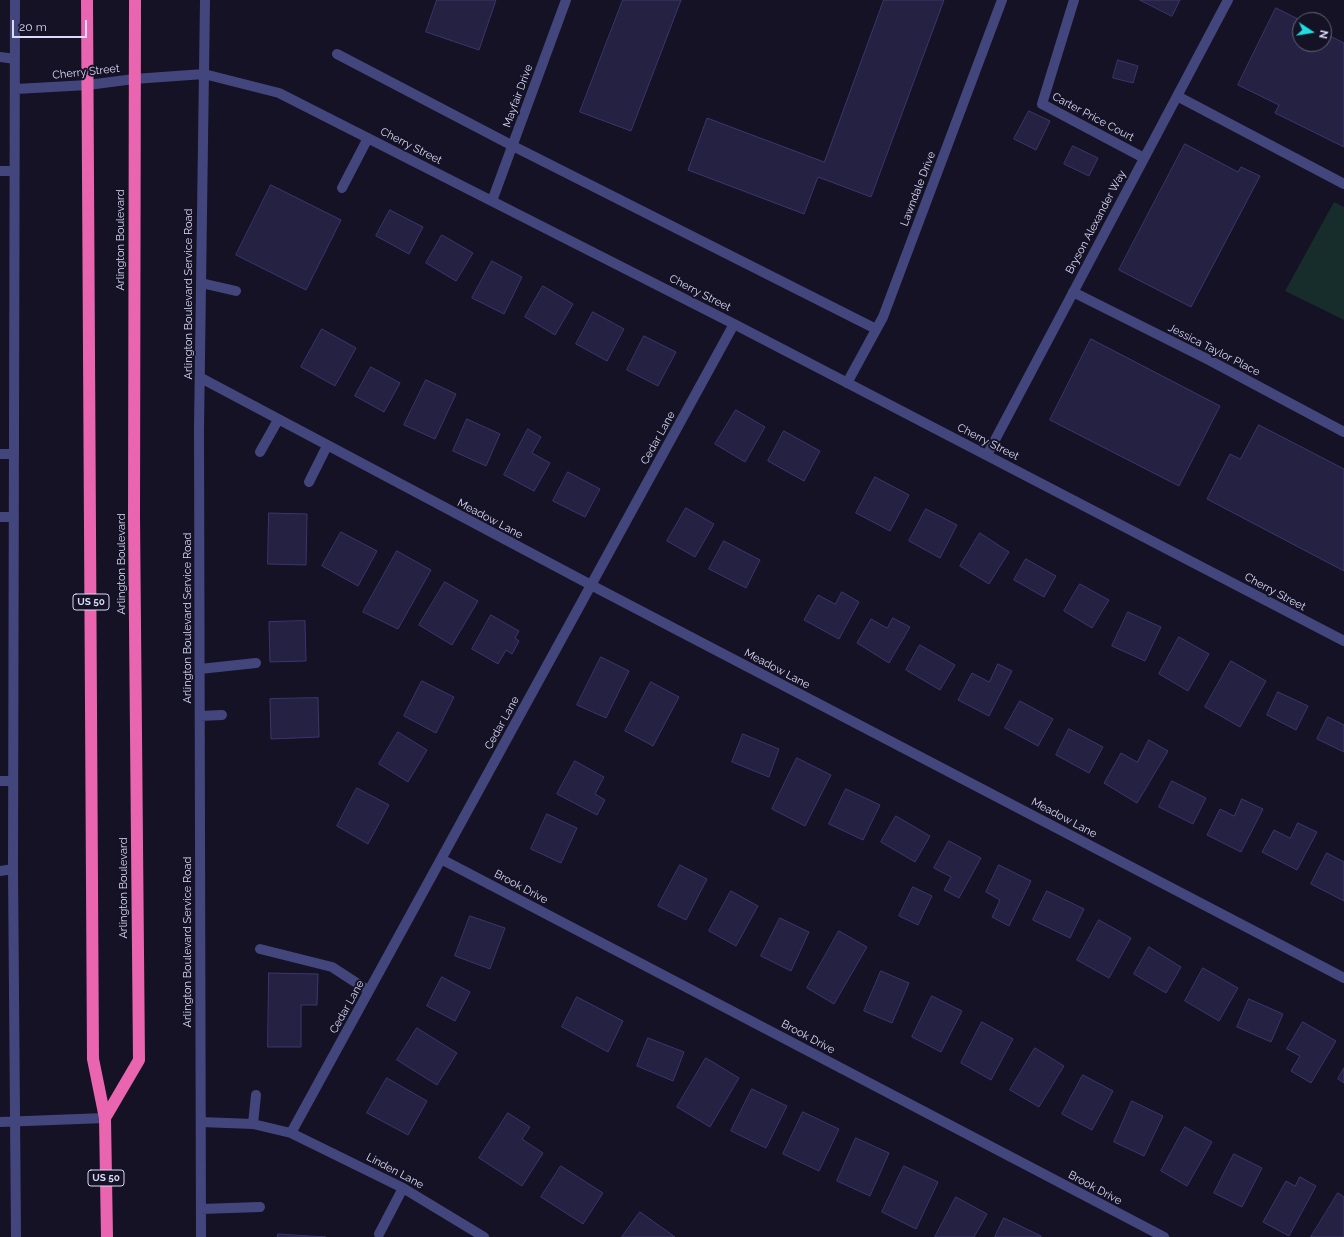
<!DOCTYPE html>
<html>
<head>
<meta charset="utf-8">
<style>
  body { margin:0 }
  #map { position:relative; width:1344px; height:1237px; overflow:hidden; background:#141224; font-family:Raleway,sans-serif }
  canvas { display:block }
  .north { position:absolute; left:1292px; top:12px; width:40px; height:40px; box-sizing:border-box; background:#141224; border:1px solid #64627a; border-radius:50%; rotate:102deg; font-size:11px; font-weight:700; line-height:16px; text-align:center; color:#dbdafa }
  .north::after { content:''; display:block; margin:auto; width:14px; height:18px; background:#1fdde1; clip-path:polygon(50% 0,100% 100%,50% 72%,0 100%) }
  .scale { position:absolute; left:12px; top:20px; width:75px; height:18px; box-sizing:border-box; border:2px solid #dbdafa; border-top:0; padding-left:5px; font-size:12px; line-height:14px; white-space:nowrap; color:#dbdafa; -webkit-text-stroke:3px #141224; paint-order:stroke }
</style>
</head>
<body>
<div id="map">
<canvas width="1344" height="1237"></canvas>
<div class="north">N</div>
<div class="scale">20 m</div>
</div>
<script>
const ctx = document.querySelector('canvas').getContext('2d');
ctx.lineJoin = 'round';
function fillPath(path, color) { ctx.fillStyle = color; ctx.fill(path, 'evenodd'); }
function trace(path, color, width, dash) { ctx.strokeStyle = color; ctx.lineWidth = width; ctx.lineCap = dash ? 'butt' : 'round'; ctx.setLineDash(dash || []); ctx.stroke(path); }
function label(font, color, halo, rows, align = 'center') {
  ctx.font = font + ' Raleway,sans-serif'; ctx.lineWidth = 4; ctx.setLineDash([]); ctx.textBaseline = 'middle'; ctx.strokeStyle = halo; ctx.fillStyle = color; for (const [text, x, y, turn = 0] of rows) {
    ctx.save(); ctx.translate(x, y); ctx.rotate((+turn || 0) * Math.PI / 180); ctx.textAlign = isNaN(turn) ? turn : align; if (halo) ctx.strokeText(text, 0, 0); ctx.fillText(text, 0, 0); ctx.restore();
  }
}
fillPath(new Path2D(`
  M1334 202 1344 207V320L1285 291Z`), '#162d2b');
const building = new Path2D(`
  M437 0H496L479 50 426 32Z
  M623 0H681L631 131 580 112Z
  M884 0H944L871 197 818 177 804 214 688 170 707 118 824 162Z
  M1140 0H1180L1172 16Z
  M1276 8 1300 20V44H1324V33L1344 43V147L1275 113 1279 105 1238 85Z
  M1118 60 1138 66 1133 83 1113 78Z
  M1029 111 1050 121 1036 150 1014 139Z
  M1185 144 1238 172 1241 167 1260 176 1191 307 1119 270Z
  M1073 146 1098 158 1089 176 1064 164Z
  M271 185 341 220 306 290 236 255Z
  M390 210 423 227 409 254 376 236Z
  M442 235 473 253 456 281 426 263Z
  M492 261 522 277 504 314 472 298Z
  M543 286 573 304 555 335 525 317Z
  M593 312 624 329 607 361 576 344Z
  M322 329 356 348 335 386 301 367Z
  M644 336 676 352 658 386 627 370Z
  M1091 339 1220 406 1179 486 1050 420Z
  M371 367 400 383 384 412 355 396Z
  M426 380 456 394 435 439 404 425Z
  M736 410 765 427 745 462 715 444Z
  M467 419 500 434 486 466 453 451Z
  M1259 425 1344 469V571L1207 499 1230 454 1240 459Z
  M528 429 541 437 532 453 550 463 534 491 504 475Z
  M784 431 820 451 804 481 768 461Z
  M568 472 600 489 585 517 553 501Z
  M875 477 909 495 890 531 856 513Z
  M686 508 714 524 695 557 667 541Z
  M926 509 957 525 940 558 909 541Z
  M269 513 307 514 306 565 268 564Z
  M341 532 377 551 358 586 322 566Z
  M980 533 1009 552 989 584 960 566Z
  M724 541 760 560 746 588 709 569Z
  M397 551 431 570 398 629 363 612Z
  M1026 559 1056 576 1044 597 1014 580Z
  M445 582 478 601 452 645 419 625Z
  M1080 584 1109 600 1092 628 1064 611Z
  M842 592 859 602 839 639 804 620 818 595 835 604Z
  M1128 612 1161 627 1145 661 1112 646Z
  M491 615 519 631 515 638 519 641 512 654 506 650 498 664 472 649Z
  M893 618 910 627 889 663 857 643 871 619 887 628Z
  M305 621 306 661 270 662 269 622Z
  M1179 637 1209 654 1188 691 1159 674Z
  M920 645 955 665 940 690 906 670Z
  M601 657 629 671 606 718 577 705Z
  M1231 661 1266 681 1240 727 1205 707Z
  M998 664 1012 671 989 716 958 700 972 673 989 682Z
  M422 681 454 697 436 733 404 716Z
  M651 682 679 697 653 746 625 731Z
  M1278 692 1308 706 1296 730 1267 715Z
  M318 698 319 737 271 739 270 699Z
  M1020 701 1053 719 1038 746 1005 728Z
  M1328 717 1344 725V752L1317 739Z
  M1069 729 1103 747 1089 773 1056 755Z
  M398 732 427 750 408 782 379 764Z
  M743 734 779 749 769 777 732 762Z
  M1149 740 1168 751 1137 803 1104 783 1121 753 1137 762Z
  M797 758 831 775 805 826 772 809Z
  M575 761 604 777 595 794 605 800 597 815 557 794Z
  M1172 781 1206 798 1193 824 1159 807Z
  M357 788 389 805 368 844 337 826Z
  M846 789 880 805 863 840 829 824Z
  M1242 799 1263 809 1241 852 1207 835 1220 809 1234 816Z
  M547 814 577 828 561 863 531 849Z
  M896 816 930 836 915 862 881 842Z
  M1298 823 1317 832 1297 870 1262 852 1274 830 1290 838Z
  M949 841 981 858 959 898 944 890 951 877 934 868Z
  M1327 853 1344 862V901L1311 884Z
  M680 865 707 879 686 920 658 906Z
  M999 865 1031 881 1009 926 992 917 1000 900 986 892Z
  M913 887 932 896 918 925 899 916Z
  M731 891 758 906 736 946 709 931Z
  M1047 891 1084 909 1070 938 1033 920Z
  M470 916 505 928 490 969 455 956Z
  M780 918 809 932 791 971 761 956Z
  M1099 920 1131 938 1109 978 1077 960Z
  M839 931 867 947 834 1004 807 988Z
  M1149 947 1181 967 1166 993 1134 974Z
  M1203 968 1238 988 1219 1021 1185 1001Z
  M881 971 909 983 892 1023 864 1011Z
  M269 973 318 974 317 1005H301V1047H268Z
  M442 977 470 992 455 1021 427 1006Z
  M932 996 962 1011 941 1052 912 1037Z
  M577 997 623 1021 608 1052 562 1027Z
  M1249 999 1283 1014 1271 1042 1237 1027Z
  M982 1022 1013 1039 991 1080 961 1063Z
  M1303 1022 1336 1041 1311 1083 1291 1071 1300 1056 1287 1049Z
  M417 1028 457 1053 437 1085 397 1060Z
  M648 1038 684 1052 673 1081 637 1066Z
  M1035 1048 1064 1066 1039 1107 1010 1090Z
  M706 1058 739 1078 710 1127 677 1107Z
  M1344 1068V1083L1338 1079Z
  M1083 1075 1113 1091 1092 1130 1062 1114Z
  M387 1078 427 1101 408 1135 367 1113Z
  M752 1089 787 1106 766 1148 731 1131Z
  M1132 1101 1163 1116 1144 1156 1114 1142Z
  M803 1112 839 1129 819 1171 783 1154Z
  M508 1113 530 1127 522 1139 543 1153 522 1186 479 1158Z
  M1185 1127 1212 1142 1187 1186 1161 1171Z
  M856 1138 889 1153 870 1196 837 1181Z
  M1234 1154 1262 1168 1242 1207 1214 1193Z
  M561 1166 603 1193 583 1224 541 1197Z
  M904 1166 938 1182 916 1229 882 1212Z
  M1300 1177 1316 1186 1289 1236 1263 1222 1286 1181 1295 1186Z
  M1338 1193 1344 1197V1237H1311Z
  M956 1197 987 1214 974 1237H935Z
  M640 1212 675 1237H622Z
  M1004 1218 1041 1236V1237H995Z
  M278 1234 326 1237H278Z`);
fillPath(building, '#252143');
trace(building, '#3c366c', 1);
trace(new Path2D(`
  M15 0 13 869 16 1237
  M1074 0 1042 104 1144 158
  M337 54 513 146 876 329
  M0 57 15 59
  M16 89 88 85 134 79 204 74 279 93 734 324 1344 641
  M1177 96 1344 184
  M0 171H14
  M342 188 368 138
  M492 201 566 0
  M201 283 236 291
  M1073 292 1209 360 1344 432
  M201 378 591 585 1344 978
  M847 383 883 317 1002 0
  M260 452 278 420
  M0 454H14
  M987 455 1228 0
  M309 482 327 446
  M0 517H14
  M200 669 256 663
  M200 716 222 715
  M0 781H13
  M441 859 1164 1237
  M0 871 13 869
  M260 949 332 967 369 991
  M0 1122 105 1118
  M201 1122 253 1124 291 1133 403 1188 484 1237
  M253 1124 256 1095
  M291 1133 734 324
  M201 1209 260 1207
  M379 1234 403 1188
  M201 1237 199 428 205 0`), '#43467d', 10);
trace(new Path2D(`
  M87 0 93 1059 105 1118 107 1237
  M105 1118 139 1060 134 516 135 0`), '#ea65af', 12);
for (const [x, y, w] of [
  [91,602,36],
  [106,1178,36]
]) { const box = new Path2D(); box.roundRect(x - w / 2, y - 8, w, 16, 3); ctx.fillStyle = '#141224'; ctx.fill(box); trace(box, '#dbdafa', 1); }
label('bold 10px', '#dbdafa', null, [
  ["US 50",91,602],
  ["US 50",106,1178]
]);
label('11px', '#dbdafa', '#141224', [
  ["Cherry Street",86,72,-6],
  ["Mayfair Drive",518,96,-70],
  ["Carter Price Court",1093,117,28],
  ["Cherry Street",411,146,27],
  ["Lawndale Drive",918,189,-69],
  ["Bryson Alexander Way",1096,222,-62],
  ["Arlington Boulevard",121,240,-90],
  ["Cherry Street",700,293,27],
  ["Arlington Boulevard Service Road",189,294,-90],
  ["Jessica Taylor Place",1214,350,27],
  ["Cedar Lane",658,438,-61],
  ["Cherry Street",988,442,27],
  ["Meadow Lane",490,519,28],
  ["Arlington Boulevard",122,564,-90],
  ["Cherry Street",1275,592,28],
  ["Arlington Boulevard Service Road",188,618,-90],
  ["Meadow Lane",777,669,28],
  ["Cedar Lane",502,723,-61],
  ["Meadow Lane",1064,818,28],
  ["Brook Drive",521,887,28],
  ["Arlington Boulevard",124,888,-90],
  ["Arlington Boulevard Service Road",188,942,-90],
  ["Cedar Lane",347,1007,-61],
  ["Brook Drive",808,1037,28],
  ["Linden Lane",395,1171,28],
  ["Brook Drive",1095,1188,28]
]);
</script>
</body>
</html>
